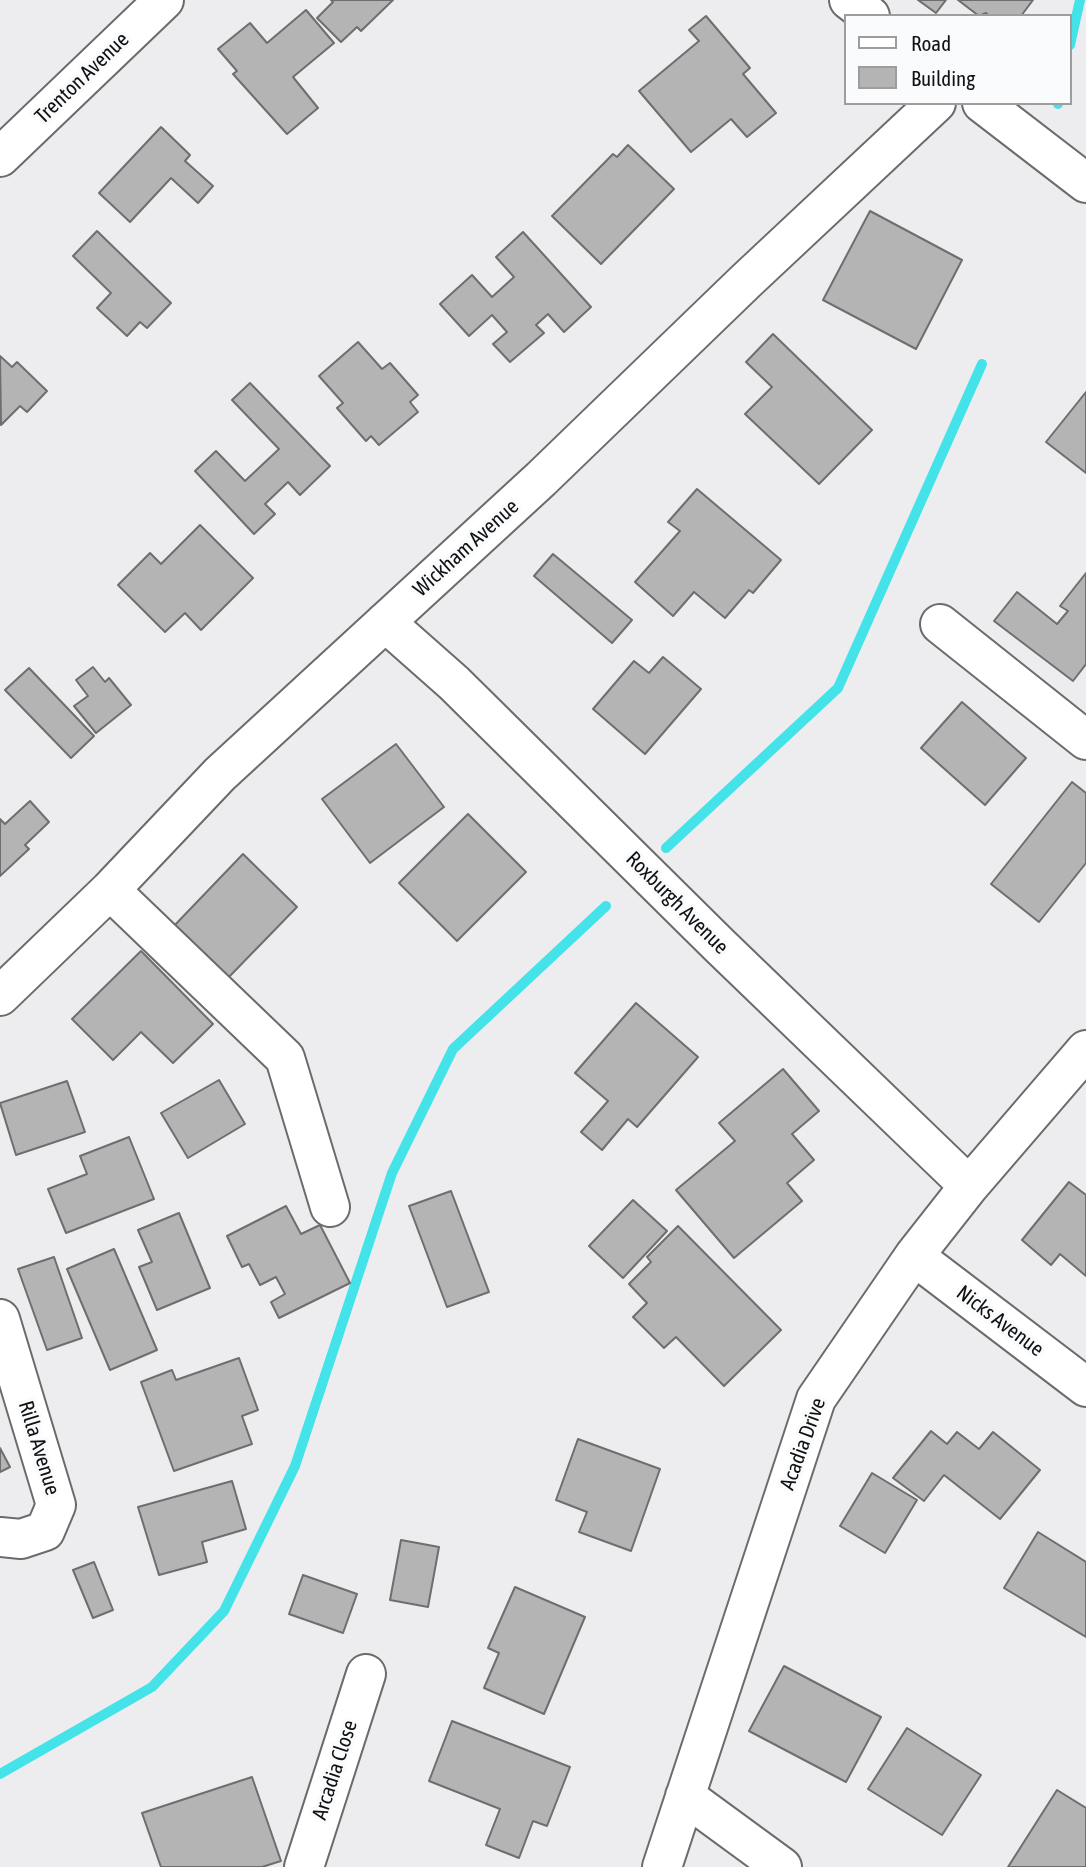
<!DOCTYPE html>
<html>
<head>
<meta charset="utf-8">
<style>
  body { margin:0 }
  #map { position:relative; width:1086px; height:1867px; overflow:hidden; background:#ededef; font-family:"Asap Condensed",sans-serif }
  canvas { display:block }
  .legend { position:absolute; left:844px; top:14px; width:228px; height:91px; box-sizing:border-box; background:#fafbfc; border:2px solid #9d9d9e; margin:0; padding:9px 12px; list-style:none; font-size:21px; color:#111112 }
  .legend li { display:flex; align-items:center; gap:14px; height:35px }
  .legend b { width:35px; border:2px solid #9d9d9e }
</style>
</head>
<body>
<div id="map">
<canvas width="1086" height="1867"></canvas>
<ul class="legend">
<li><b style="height:9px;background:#fff"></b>Road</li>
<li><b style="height:19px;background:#b5b4b5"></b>Building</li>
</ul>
</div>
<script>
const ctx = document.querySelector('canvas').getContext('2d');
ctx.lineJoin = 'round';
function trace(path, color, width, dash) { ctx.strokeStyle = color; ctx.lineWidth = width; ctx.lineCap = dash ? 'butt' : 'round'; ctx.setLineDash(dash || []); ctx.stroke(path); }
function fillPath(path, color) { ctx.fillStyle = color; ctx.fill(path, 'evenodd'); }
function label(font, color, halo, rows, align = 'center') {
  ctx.font = font + ' "Asap Condensed",sans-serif'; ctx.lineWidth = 7; ctx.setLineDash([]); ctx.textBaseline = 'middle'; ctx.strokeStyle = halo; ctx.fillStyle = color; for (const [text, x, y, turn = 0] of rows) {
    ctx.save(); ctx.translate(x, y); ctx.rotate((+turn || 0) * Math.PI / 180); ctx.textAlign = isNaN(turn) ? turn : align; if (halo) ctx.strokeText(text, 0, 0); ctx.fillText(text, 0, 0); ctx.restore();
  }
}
trace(new Path2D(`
  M1070 45 1080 0
  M1058 104V103
  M666 848 838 688 982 364
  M0 1774 152 1687 224 1611 295 1466 392 1173 453 1049 606 906`), '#43e3e9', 10);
const building = new Path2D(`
  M331 0H393L361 31 357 27 341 42 317 18 333 2Z
  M918 0H946L936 13Z
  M958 0H1033L1021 16H989L986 13 979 16Z
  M306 10 334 43 293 77 318 108 287 134 233 74 237 71 218 49 250 23 267 43Z
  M706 16 750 68 743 74 776 113 747 137 731 119 691 152 639 91 699 41 689 30Z
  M161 127 190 155 185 161 213 186 198 203 171 178 130 222 99 193Z
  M628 145 674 189 601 264 552 216 613 154 617 157Z
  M870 211 962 260 916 349 823 300Z
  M97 231 171 303 147 328 140 322 127 336 97 308 111 293 73 256Z
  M523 232 591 307 564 332 548 314 536 325 544 333 510 362 493 344 507 332 492 315 469 336 440 304 472 275 492 297 514 277 496 257Z
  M773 334 872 430 819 484 745 414 772 387 746 362Z
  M358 342 382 369 390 363 418 395 410 402 418 412 379 445 371 436 366 441 337 408 343 403 319 376Z
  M0 356 12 367 17 362 47 391 27 412 20 406 1 425Z
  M250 383 330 466 300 495 288 482 265 504 275 514 254 534 195 471 216 451 245 481 279 449 232 400Z
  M1086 392V473L1046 442Z
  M697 489 781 560 753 593 749 590 725 618 694 592 673 616 635 582 680 531 668 522Z
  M200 525 253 578 201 630 185 613 165 632 118 585 150 553 161 564Z
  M553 554 632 620 612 643 534 576Z
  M1086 573V664L1073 681 994 621 1017 592 1057 624 1068 611 1060 606Z
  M663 657 701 689 645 754 593 709 634 661 649 673Z
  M93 667 105 682 109 678 131 705 96 733 74 706 88 696 76 680Z
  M29 668 94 736 71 758 5 690Z
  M962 702 1026 758 985 805 921 748Z
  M396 744 444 807 370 863 322 799Z
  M1072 782 1086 793V863L1039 922 991 884Z
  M30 801 49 822 25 845 29 849 0 876V819L5 824Z
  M468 814 526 872 457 941 399 883Z
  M243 854 297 907 226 980 172 928Z
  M141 951 213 1024 173 1063 141 1032 113 1060 72 1019Z
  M636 1003 698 1057 637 1127 628 1119 602 1150 581 1132 608 1101 575 1073Z
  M783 1069 819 1111 792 1134 814 1160 787 1183 802 1201 734 1258 676 1190 735 1141 719 1123Z
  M219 1080 245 1124 188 1158 161 1113Z
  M67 1081 85 1132 16 1155 0 1103Z
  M129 1137 154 1199 66 1233 48 1189 87 1174 80 1156Z
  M1069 1182 1086 1195V1276L1060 1254 1051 1265 1022 1240Z
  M451 1191 489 1292 447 1307 409 1206Z
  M633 1200 667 1231 623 1278 589 1246Z
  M286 1206 301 1234 320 1225 350 1283 279 1318 271 1302 285 1294 276 1277 260 1285 249 1264 242 1267 227 1236Z
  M179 1213 210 1288 157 1310 139 1267 152 1262 138 1230Z
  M678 1226 781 1330 724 1386 676 1337 664 1348 633 1317 647 1303 629 1284 651 1262 647 1257Z
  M114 1249 157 1350 110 1370 67 1269Z
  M54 1257 82 1338 47 1350 18 1269Z
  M239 1358 258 1410 242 1416 252 1444 174 1471 141 1382 172 1370 176 1380Z
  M931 1431 947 1444 957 1432 979 1449 993 1432 1040 1470 1000 1519 944 1475 924 1501 893 1478Z
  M578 1439 660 1469 631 1551 579 1532 587 1512 556 1500Z
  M0 1448 10 1467 0 1472Z
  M872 1473 917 1500 885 1553 840 1526Z
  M232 1481 246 1529 202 1542 207 1562 159 1575 138 1507Z
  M1038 1532 1086 1562V1637L1004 1588Z
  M401 1540 439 1547 428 1607 390 1600Z
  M94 1562 113 1610 93 1618 73 1570Z
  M303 1575 357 1594 343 1633 289 1614Z
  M515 1587 585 1617 544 1714 484 1688 499 1653 488 1648Z
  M784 1666 881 1717 846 1782 749 1731Z
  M452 1721 570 1767 547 1826 533 1821 519 1858 486 1845 500 1809 429 1781Z
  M907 1728 981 1775 942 1835 868 1789Z
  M252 1777 281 1861 262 1867H161L142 1813Z
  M1057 1790 1086 1808V1867H1008Z`);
fillPath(building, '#b5b4b5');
trace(building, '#6f6d6e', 2);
const street = new Path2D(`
  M849 0 870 16
  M982 103 1086 183
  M0 157 164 0
  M385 622 454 683 719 945 969 1186
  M940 624 1086 740
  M110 890 285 1058 330 1207
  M0 996 110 890 220 774 541 479 746 281 936 103
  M914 1256 1086 1387
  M0 1319 56 1505 45 1531 21 1539 0 1537
  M685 1796 782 1867
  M304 1867 366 1674
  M662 1867 816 1399 914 1256 969 1186 1086 1050`);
trace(street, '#6b6b6c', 42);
trace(street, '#fff', 38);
label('21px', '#111112', '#fafbfc', [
  ["Trenton Avenue",82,78,-44],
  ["Wickham Avenue",466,548,-42],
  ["Roxburgh Avenue",677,903,45],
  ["Nicks Avenue",1000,1321,37],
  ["Acadia Drive",803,1444,-70],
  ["Rilla Avenue",39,1448,73],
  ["Arcadia Close",335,1770,-72]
]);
</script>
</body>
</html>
